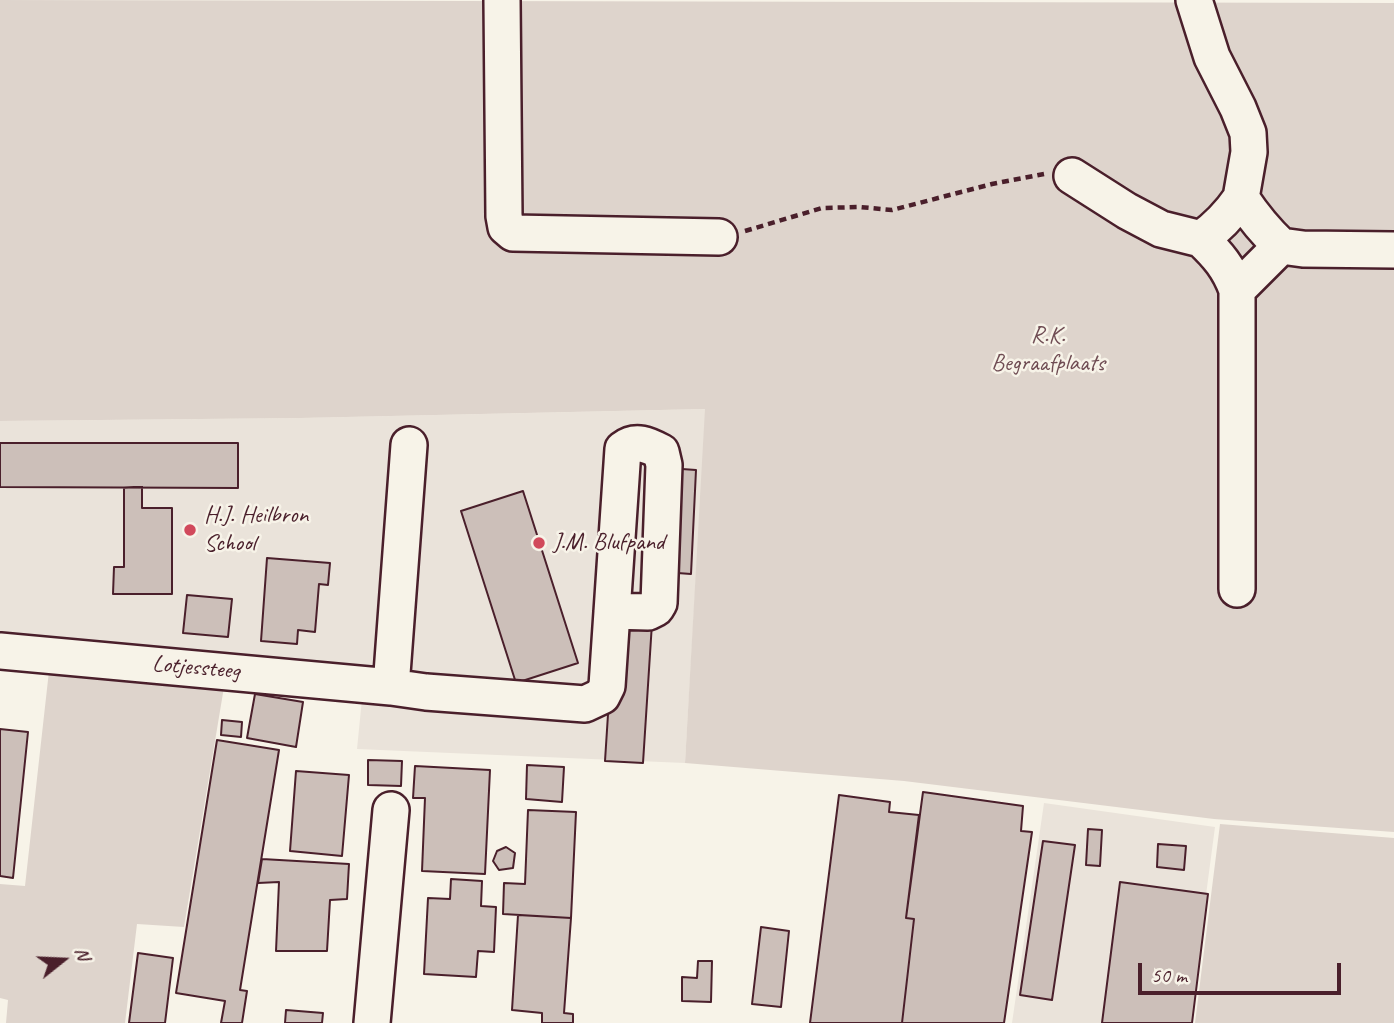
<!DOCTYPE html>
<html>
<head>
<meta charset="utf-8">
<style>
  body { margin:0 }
  #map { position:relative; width:1394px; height:1023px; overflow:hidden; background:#f7f3e8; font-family:Caveat,sans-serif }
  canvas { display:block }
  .north { position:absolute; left:28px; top:925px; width:70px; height:70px; -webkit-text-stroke:5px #f7f3e8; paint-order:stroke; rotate:72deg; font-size:19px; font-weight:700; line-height:28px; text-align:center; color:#4a1f2b }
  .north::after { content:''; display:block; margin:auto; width:24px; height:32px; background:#4a1f2b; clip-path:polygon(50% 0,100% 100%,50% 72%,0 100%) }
  .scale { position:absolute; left:1138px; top:963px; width:203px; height:32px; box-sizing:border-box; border:4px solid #4a1f2b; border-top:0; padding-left:9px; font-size:21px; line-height:24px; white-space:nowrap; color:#4a1f2b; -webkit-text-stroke:5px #f7f3e8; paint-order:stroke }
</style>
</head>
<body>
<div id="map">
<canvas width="1394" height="1023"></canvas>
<div class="north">N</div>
<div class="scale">50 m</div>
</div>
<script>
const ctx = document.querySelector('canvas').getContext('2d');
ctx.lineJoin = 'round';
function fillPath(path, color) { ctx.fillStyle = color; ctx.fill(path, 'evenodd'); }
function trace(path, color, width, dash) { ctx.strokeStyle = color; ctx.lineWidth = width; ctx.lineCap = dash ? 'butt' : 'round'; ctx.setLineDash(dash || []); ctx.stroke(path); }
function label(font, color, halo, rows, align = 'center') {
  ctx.font = font + ' Caveat,sans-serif'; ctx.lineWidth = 5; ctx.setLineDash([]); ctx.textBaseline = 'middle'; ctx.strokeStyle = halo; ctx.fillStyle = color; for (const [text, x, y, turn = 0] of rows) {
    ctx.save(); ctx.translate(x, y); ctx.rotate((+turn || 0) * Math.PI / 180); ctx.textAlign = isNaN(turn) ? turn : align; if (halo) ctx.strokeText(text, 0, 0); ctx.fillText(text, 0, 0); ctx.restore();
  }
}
fillPath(new Path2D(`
  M706 409 685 763 357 749 365 669 0 639V421L301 418Z
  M1044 803 1215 827 1189 1023H1012Z`), '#eae3da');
fillPath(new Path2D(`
  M0 0 1394 3V832L1214 819 904 781 685 763 705 409 301 418 0 421Z
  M50 662 225 681 184 927 137 924 125 1023H6L8 1000 0 998V884L25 886Z
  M1220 824 1394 838V1023H1195Z`), '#ded4cc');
const building = new Path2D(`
  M0 443H238V488L0 487Z
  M668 468 696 470 691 574 664 572Z
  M142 487V508H172V594H113L114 567H124V488Z
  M523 491 578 663 516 683 461 511Z
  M267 558 330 563 328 585 319 584 315 632 298 630 297 644 261 641Z
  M187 595 232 599 228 637 183 633Z
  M614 621 652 623 643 763 605 761Z
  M255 694 303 702 296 747 247 738Z
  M222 720 242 722 241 737 221 735Z
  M0 729 28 732 13 878 0 876Z
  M217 740 279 750 240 990 247 991 242 1023H221L225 1001 176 993Z
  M368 760 402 761 401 786 368 785Z
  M527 765 564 767 562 802 526 799Z
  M415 766 490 770 485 874 422 871 425 798H413Z
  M296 771 349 775 342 856 290 851Z
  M923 792 1023 806 1021 831 1032 832 1004 1023H902L914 919 906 918Z
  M839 795 890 802 889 812 919 815 906 918 914 919 902 1023H810Z
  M528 810 576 812 571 918 503 914 504 883 525 884Z
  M1088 829 1102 830 1100 866 1086 865Z
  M1043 841 1075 845 1052 1000 1020 995Z
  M1158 844 1186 846 1184 870 1157 867Z
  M506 847 515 853 513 868 499 870 493 861 497 851Z
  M262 859 349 864 347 899 330 900 327 951H276L279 882 258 883Z
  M451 879 482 881 481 906 496 907 494 952 478 951 476 977 424 974 428 898 450 899Z
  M1120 882 1208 894 1192 1023H1102Z
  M518 915 571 918 564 1013 573 1014V1023H542V1013L512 1010Z
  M761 927 789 931 781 1007 752 1004Z
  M138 953 173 958 165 1023H129Z
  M698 961H712L711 1002 682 1001V977L697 978Z
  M286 1010 323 1013 322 1023H285Z`);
fillPath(building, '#ccbfb9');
trace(building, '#4a1f2b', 2);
const minor = new Path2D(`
  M502 0 504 216 506 227 513 233 719 237
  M1194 0 1212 57 1238 108 1248 133 1249 152 1241 198C1253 216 1265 231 1281 246
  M1072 176 1127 211 1161 229 1201 239C1218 227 1230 214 1241 198
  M1201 239C1218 255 1229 268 1237 290
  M1237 589V290L1281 246 1303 249 1394 250
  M0 651 391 687 426 692 585 704 602 696 607 686 623 449C636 439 648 445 661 452L664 465 659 603 656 608 648 612 612 611
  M391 687 409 445
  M372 1023 391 810`);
trace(minor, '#4a1f2b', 40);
trace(new Path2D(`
  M745 231 822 208 860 207 892 210 992 184 1044 174`), '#4a1f2b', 4.5, [7, 5]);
trace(minor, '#f7f3e8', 35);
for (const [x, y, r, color] of [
  [190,530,7,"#d1495b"],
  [539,543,7,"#d1495b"]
]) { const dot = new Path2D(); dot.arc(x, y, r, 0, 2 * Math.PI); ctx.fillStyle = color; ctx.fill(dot); trace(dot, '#f7f3e8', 2.5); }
label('24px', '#6f4c53', '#f7f3e8', [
  ["R.K.",1048,336],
  ["Begraafplaats",1048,364]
]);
label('24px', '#4a1f2b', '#f7f3e8', [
  ["H.J. Heilbron",204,516],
  ["School",204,544],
  ["J.M. Blufpand",553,543]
], 'left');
label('24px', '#4a1f2b', '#f7f3e8', [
  ["Lotjessteeg",196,668,5]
]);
</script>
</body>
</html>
